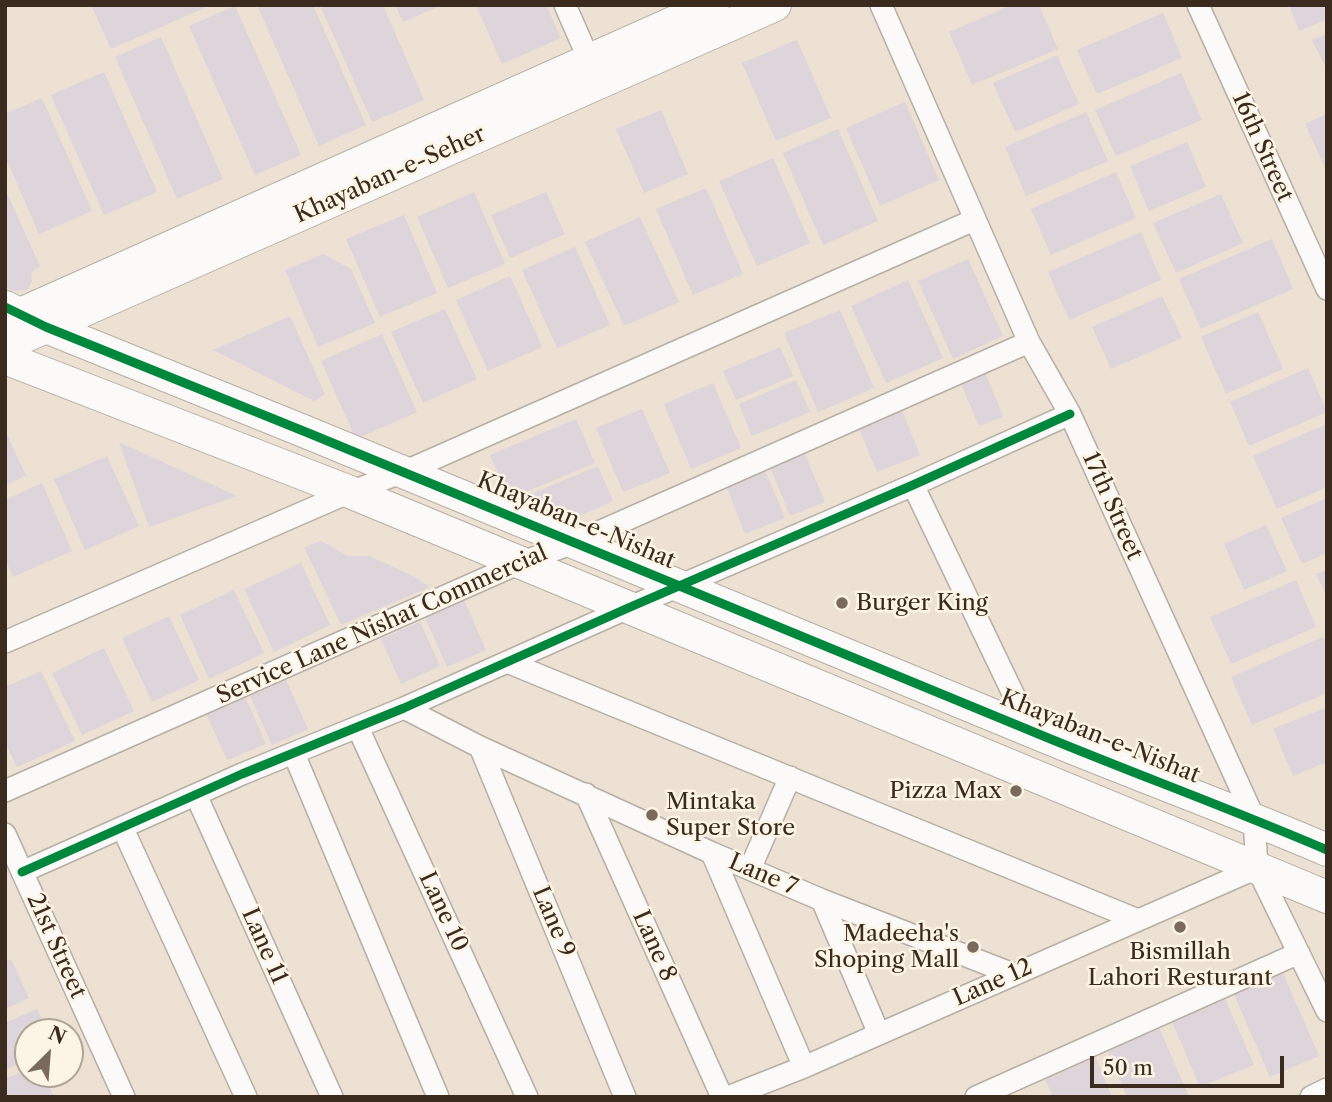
<!DOCTYPE html>
<html>
<head>
<meta charset="utf-8">
<style>
  body { margin:0 }
  #map { position:relative; width:1332px; height:1102px; overflow:hidden; background:#ece1d2; font-family:"Libre Caslon Text",serif }
  canvas { display:block }
  .frame { position:absolute; inset:0; border:7px solid #3b2a1e; pointer-events:none }
  .north { position:absolute; left:14px; top:1018px; width:70px; height:70px; box-sizing:border-box; background:#fcf5e5; border:2px solid #afa495; border-radius:50%; rotate:25deg; font-size:19px; font-weight:700; line-height:28px; text-align:center; color:#3b2a1e }
  .north::after { content:''; display:block; margin:auto; width:24px; height:32px; background:#796a5d; clip-path:polygon(50% 0,100% 100%,50% 72%,0 100%) }
  .scale { position:absolute; left:1090px; top:1056px; width:194px; height:32px; box-sizing:border-box; border:4px solid #3b2a1e; border-top:0; padding-left:9px; font-size:21px; line-height:24px; white-space:nowrap; color:#3b2a1e; -webkit-text-stroke:5px #fcf5e5; paint-order:stroke }
</style>
</head>
<body>
<div id="map">
<canvas width="1332" height="1102"></canvas>
<div class="frame"></div>
<div class="north">N</div>
<div class="scale">50 m</div>
</div>
<script>
const ctx = document.querySelector('canvas').getContext('2d');
ctx.lineJoin = 'round';
function fillPath(path, color) { ctx.fillStyle = color; ctx.fill(path, 'evenodd'); }
function trace(path, color, width, dash) { ctx.strokeStyle = color; ctx.lineWidth = width; ctx.lineCap = dash ? 'butt' : 'round'; ctx.setLineDash(dash || []); ctx.stroke(path); }
function label(font, color, halo, rows, align = 'center') {
  ctx.font = font + ' "Libre Caslon Text",serif'; ctx.lineWidth = 5; ctx.setLineDash([]); ctx.textBaseline = 'middle'; ctx.strokeStyle = halo; ctx.fillStyle = color; for (const [text, x, y, turn = 0] of rows) {
    ctx.save(); ctx.translate(x, y); ctx.rotate((+turn || 0) * Math.PI / 180); ctx.textAlign = isNaN(turn) ? turn : align; if (halo) ctx.strokeText(text, 0, 0); ctx.fillText(text, 0, 0); ctx.restore();
  }
}
fillPath(new Path2D(`
  M91 5H211L111 49Z
  M257 5H313L366 125 319 146Z
  M320 5H383L424 100 372 122Z
  M395 5H442L403 22Z
  M476 5H546L561 38 502 64Z
  M1012 5H1039L1058 49 972 85 949 32Z
  M1289 5H1327V19L1299 31Z
  M235 6 301 155 255 175 189 26Z
  M1163 13 1182 58 1097 94 1077 50Z
  M1327 33V70L1312 40Z
  M161 37 223 179 177 199 115 57Z
  M797 40 831 118 776 141 742 63Z
  M1057 55 1079 104 1015 132 993 83Z
  M104 72 157 192 104 215 51 95Z
  M1181 73 1202 120 1116 156 1095 110Z
  M42 98 92 211 39 234 5 156V114Z
  M905 102 939 180 880 206 846 128Z
  M661 110 688 174 644 193 616 129Z
  M1086 112 1108 161 1026 196 1005 147Z
  M1327 114V172L1305 124Z
  M838 129 878 221 823 245 783 153Z
  M1187 142 1206 187 1149 211 1130 166Z
  M773 158 810 243 757 266 719 181Z
  M1116 172 1136 218 1051 255 1031 209Z
  M706 188 743 274 693 295 656 209Z
  M5 189 40 266 31 273 32 282 27 290 13 291 5 287Z
  M474 192 505 264 448 288 417 217Z
  M546 192 565 234 510 258 491 215Z
  M1221 194 1243 243 1176 273 1153 223Z
  M404 215 437 293 380 317 346 239Z
  M640 217 679 302 624 326 585 242Z
  M1141 232 1161 280 1069 320 1048 272Z
  M1272 239 1293 289 1201 329 1179 279Z
  M575 247 610 325 557 348 522 270Z
  M323 254 351 269 375 323 318 347 285 270Z
  M968 259 1003 336 953 359 918 281Z
  M510 276 542 347 488 371 456 300Z
  M908 280 943 358 886 383 851 306Z
  M1162 296 1182 338 1111 369 1092 327Z
  M445 309 477 379 423 403 391 332Z
  M840 310 874 388 818 412 784 333Z
  M1258 312 1283 369 1226 394 1201 337Z
  M290 316 325 394 314 401 213 350Z
  M382 334 417 412 356 439 321 361Z
  M780 347 793 376 736 400 723 371Z
  M983 367 1003 417 979 426 958 377Z
  M1308 368 1327 412 1249 446 1230 402Z
  M796 380 810 412 752 436 739 404Z
  M713 383 741 448 691 469 664 404Z
  M901 408 920 455 877 472 858 426Z
  M642 409 670 473 623 492 596 428Z
  M576 419 595 463 509 499 490 455Z
  M1327 424V487L1277 509 1253 456Z
  M5 430 26 476 5 485Z
  M119 442 237 496 149 527Z
  M803 450 825 502 790 516 769 464Z
  M107 456 139 526 85 550 54 479Z
  M598 466 613 501 577 517 526 496Z
  M764 468 785 518 745 534 725 483Z
  M42 483 72 551 13 577 5 559V500Z
  M1327 498V553L1302 564 1281 518Z
  M1266 525 1287 571 1244 590 1224 544Z
  M321 541 348 556H369L415 577 430 587 341 625 304 547Z
  M301 563 330 625 274 652 244 589Z
  M1327 570V598L1316 574Z
  M1296 580 1316 627 1231 664 1210 617Z
  M234 590 264 653 209 679 180 615Z
  M464 600 486 650 447 667 425 617Z
  M169 616 199 680 152 702 122 638Z
  M420 622 440 666 401 684 381 639Z
  M1323 637 1327 645V693L1252 725 1231 677Z
  M104 648 134 711 82 735 52 673Z
  M41 671 75 741 17 767 5 743V687Z
  M286 680 308 729 272 745 250 696Z
  M244 694 266 744 227 760 205 711Z
  M1327 707V762L1293 776 1273 729Z
  M11 959 29 998 5 1009V962Z
  M1282 971 1319 1056 1270 1077 1233 992Z
  M1223 994 1254 1065 1200 1087 1170 1017Z
  M37 1009 48 1032H28V1060L5 1070V1023Z
  M1157 1023 1188 1094 1182 1097H1127L1105 1045Z
  M1095 1056 1112 1097H1053L1044 1077Z
  M28 1069V1074H44L54 1097H5V1079Z`), '#ded5da');
const street = new Path2D(`
  M565 5 594 71
  M881 5 1029 342 1070 414 1254 818 1257 868 1327 1011
  M1198 5 1327 289
  M913 485 1031 731
  M5 642 350 492 406 471 974 220
  M507 662 1138 920
  M404 708 480 747 712 853 822 900 1013 974
  M358 728 527 1097
  M480 747 625 1097
  M294 754 438 1097
  M5 791 520 563 576 542 1029 342
  M586 794 722 1097
  M196 795 332 1097
  M123 829 246 1097
  M5 834 124 1097
  M712 853 804 1067
  M750 869 790 777
  M22 872 242 774 404 708 628 608 913 485 1070 414
  M822 900 879 1034
  M728 1097 804 1067 1257 868
  M976 1097 1299 953
  M1311 1097 1327 1089`);
const secondary = new Path2D(`
  M5 307 46 327C373 458 698 593 1024 728 1124 770 1227 807 1327 850
  M7 320 713 5
  M5 345 775 5
  M5 358 350 492 1327 897`);
trace(street, '#b7aea4', 24);
trace(secondary, '#b7aea4', 34);
trace(street, '#fcfaf8', 21);
trace(secondary, '#fcfaf8', 32);
trace(new Path2D(`
  M5 307 46 327C373 458 698 593 1024 728 1124 770 1227 807 1327 850
  M22 872 242 774 404 708 628 608 913 485 1070 414`), '#00873e', 9);
for (const [x, y, r, color] of [
  [842,603,7,"#796a5d"],
  [1016,791,7,"#796a5d"],
  [652,815,7,"#796a5d"],
  [1180,927,7,"#796a5d"],
  [973,947,7,"#796a5d"]
]) { const dot = new Path2D(); dot.arc(x, y, r, 0, 2 * Math.PI); ctx.fillStyle = color; ctx.fill(dot); trace(dot, '#fcf5e5', 2.5); }
label('23px', '#3b2a1e', '#fcf5e5', [
  ["16th Street",1262,147,66],
  ["Khayaban-e-Seher",390,175,-24],
  ["17th Street",1112,506,66],
  ["Khayaban-e-Nishat",576,521,23],
  ["Service Lane Nishat Commercial",382,625,-24],
  ["Khayaban-e-Nishat",1100,737,22],
  ["Lane 7",763,875,23],
  ["Lane 10",443,912,65],
  ["Lane 9",553,922,67],
  ["21st Street",56,946,66],
  ["Lane 11",264,946,66],
  ["Lane 8",654,946,66],
  ["Lane 12",993,983,-24]
]);
label('23px', '#3b2a1e', '#fcf5e5', [
  ["Burger King",856,603],
  ["Pizza Max",1002,791,"right"],
  ["Mintaka",666,802],
  ["Super Store",666,828],
  ["Madeeha's",959,934,"right"],
  ["Shoping Mall",959,960,"right"],
  ["Bismillah",1180,952,"center"],
  ["Lahori Resturant",1180,978,"center"]
], 'left');
</script>
</body>
</html>
